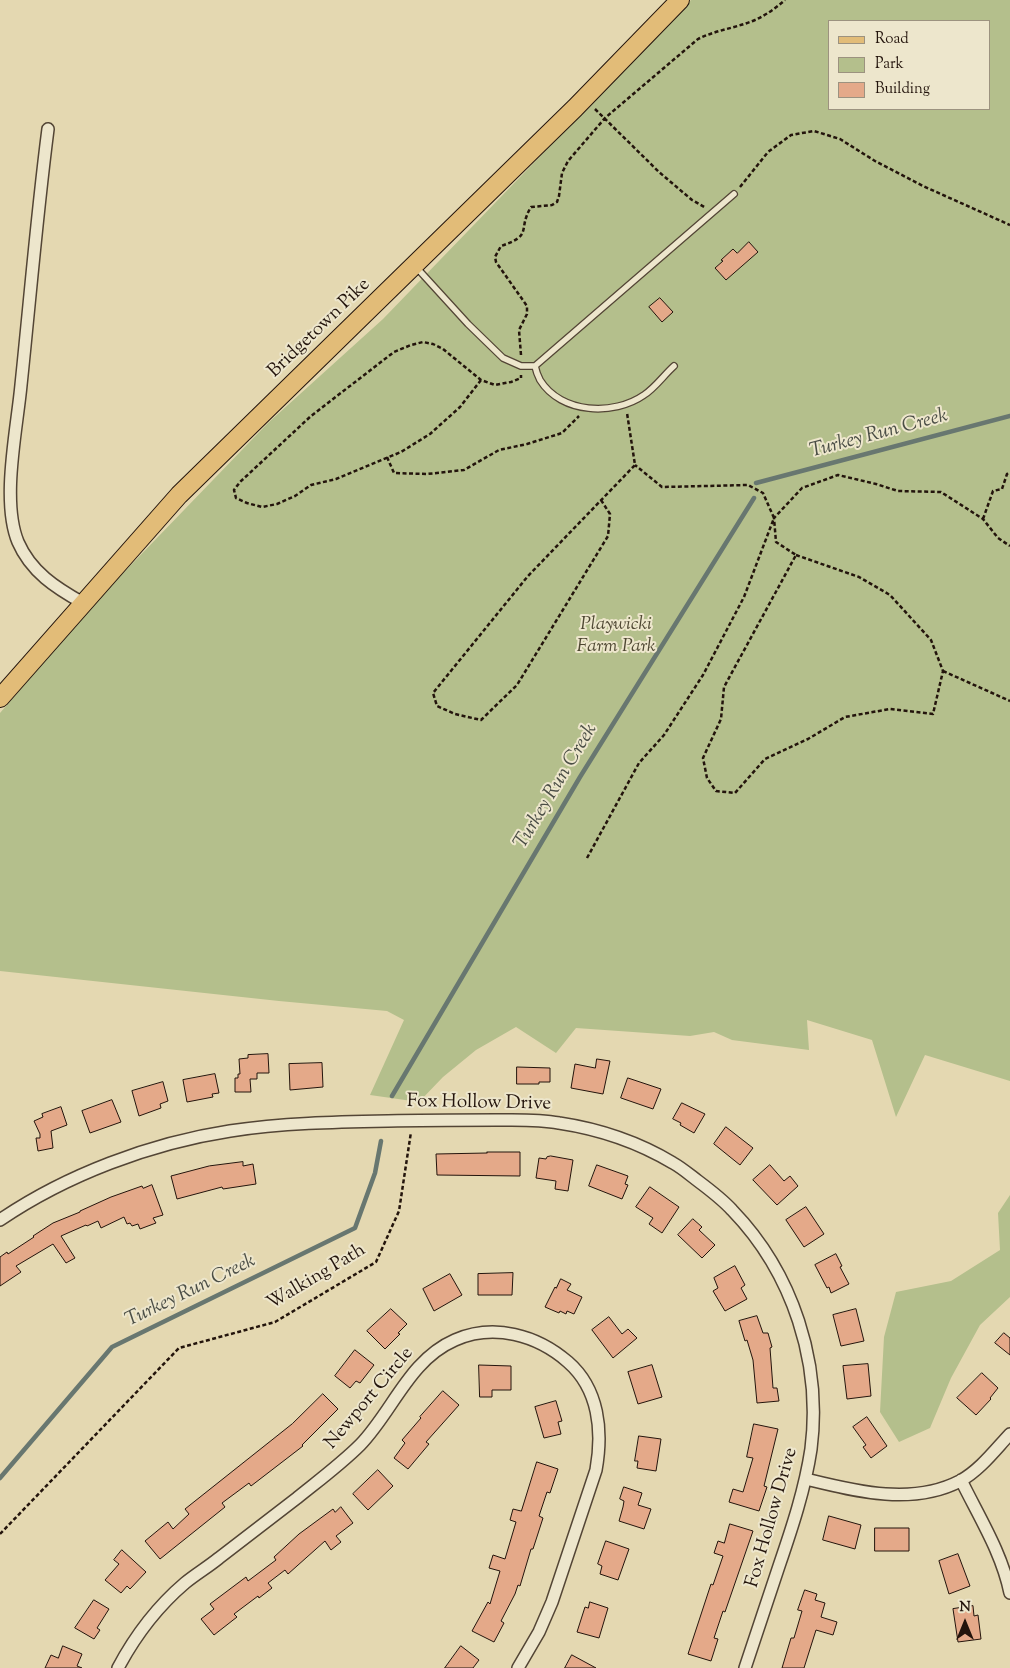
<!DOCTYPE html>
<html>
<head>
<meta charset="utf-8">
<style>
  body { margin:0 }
  #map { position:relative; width:1010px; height:1668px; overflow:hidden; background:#e4d8b1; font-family:"Sorts Mill Goudy",serif }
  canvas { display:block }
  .legend { position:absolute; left:828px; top:20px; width:162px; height:90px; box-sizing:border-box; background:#ede6cc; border:1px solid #9c927f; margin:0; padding:6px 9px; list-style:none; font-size:15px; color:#23140c }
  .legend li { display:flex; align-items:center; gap:10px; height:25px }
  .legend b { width:25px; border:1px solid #9c927f }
  .north { position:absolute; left:940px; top:1598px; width:50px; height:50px; -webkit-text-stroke:4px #ede6cc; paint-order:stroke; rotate:0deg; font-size:14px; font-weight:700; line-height:20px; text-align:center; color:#23140c }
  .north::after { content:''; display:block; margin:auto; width:18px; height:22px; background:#23140c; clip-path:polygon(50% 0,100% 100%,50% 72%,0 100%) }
</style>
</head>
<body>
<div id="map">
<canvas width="1010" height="1668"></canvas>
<ul class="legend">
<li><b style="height:6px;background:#e2bc78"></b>Road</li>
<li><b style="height:14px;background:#b4bf8c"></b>Park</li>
<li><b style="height:14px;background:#e4a989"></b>Building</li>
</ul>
<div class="north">N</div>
</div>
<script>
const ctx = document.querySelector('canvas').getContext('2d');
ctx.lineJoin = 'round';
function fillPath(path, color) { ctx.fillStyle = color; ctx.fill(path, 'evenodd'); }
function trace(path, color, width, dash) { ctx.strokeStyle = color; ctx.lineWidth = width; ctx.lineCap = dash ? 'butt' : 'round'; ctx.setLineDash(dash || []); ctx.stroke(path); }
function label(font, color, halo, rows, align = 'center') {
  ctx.font = font + ' "Sorts Mill Goudy",serif'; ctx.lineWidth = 4; ctx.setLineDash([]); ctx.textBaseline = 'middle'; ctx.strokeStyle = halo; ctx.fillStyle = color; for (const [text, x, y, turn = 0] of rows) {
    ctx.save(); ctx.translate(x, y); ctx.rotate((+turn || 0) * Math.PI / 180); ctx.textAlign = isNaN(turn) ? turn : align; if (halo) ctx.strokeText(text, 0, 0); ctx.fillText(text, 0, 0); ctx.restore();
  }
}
fillPath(new Path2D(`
  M691 0H1010V1081L925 1055 896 1117 872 1040 807 1020 809 1050 732 1040 714 1032 690 1036 576 1028 556 1053 516 1027 476 1050 443 1077 419 1102 370 1095 404 1020 387 1011 279 1001 0 971V713L100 597 268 423 383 319ZM829 21H989V109H829Z
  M1010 1195V1297L980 1325 951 1378 930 1428 899 1442 880 1412 884 1337 896 1292 951 1281 1000 1250 998 1213Z`), '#b4bf8c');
trace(new Path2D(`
  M756 483 1010 416
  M392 1096 580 777 754 498
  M0 1478 112 1347 355 1228 375 1173 381 1141`), '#687770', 4.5);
const building = new Path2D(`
  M749 242 758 252 726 280 715 268 723 261 721 260 733 249 737 253Z
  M660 298 673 312 662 322 649 307Z
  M268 1054 269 1073H257V1079H250L251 1092H235V1078H238V1074H240L239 1059 248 1058V1055Z
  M597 1059 610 1061 603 1094 571 1088 575 1064 595 1068Z
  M322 1063 323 1087 290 1090 289 1064Z
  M517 1067 550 1068V1082H539V1084H517Z
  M215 1074 219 1093 212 1094 213 1097 187 1102 183 1080Z
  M628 1078 661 1089 653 1109 621 1098Z
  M163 1082 168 1101 160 1104 161 1108 139 1116 132 1091Z
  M112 1100 121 1122 90 1133 82 1111Z
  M682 1103 705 1114 694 1133 680 1125 681 1123 673 1119Z
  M61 1107 67 1125 51 1131 53 1148 38 1151 36 1138H40V1134L34 1121 43 1117 42 1114Z
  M726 1127 753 1148 740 1165 714 1144Z
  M487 1152H520V1176L437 1175 436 1154 487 1153Z
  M551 1156 573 1160 568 1191 555 1189 556 1181 536 1178 539 1158 546 1159 547 1157Z
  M243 1162V1166L253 1164 256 1184 223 1189 222 1187 177 1199 171 1176 209 1166Z
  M597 1165 628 1176 625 1184 628 1185 622 1199 589 1186Z
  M770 1165 784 1181 790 1176 798 1186 777 1205 753 1180Z
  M152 1185 163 1215 153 1218 156 1223 140 1229 138 1224 132 1226 130 1223 127 1224 124 1217 101 1228 98 1221 87 1226 86 1225 61 1236 75 1258 66 1263 53 1244 16 1266 21 1272 0 1286V1257L7 1252 8 1254 34 1237 33 1236 53 1223 80 1212V1211L111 1197 142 1186 143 1188Z
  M650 1187 679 1207 662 1233 649 1224 653 1218 636 1207Z
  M806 1207 824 1234 804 1247 786 1220Z
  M693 1219 702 1227 699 1230 715 1245 702 1258 678 1235Z
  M836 1254 842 1266 840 1267 849 1284 831 1293 829 1287 827 1288 815 1265Z
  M735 1266 745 1285 741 1288 747 1299 725 1311 713 1291 718 1288 714 1278Z
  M513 1273 512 1295H478V1274Z
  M450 1274 462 1295 434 1311 423 1289Z
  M561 1279 571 1284 567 1290 582 1297 574 1314 567 1311 566 1314 560 1311 559 1313 545 1307 555 1287 556 1288Z
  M391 1309 407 1324 398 1333 400 1334 385 1349 367 1331Z
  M856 1309 864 1341 841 1346 833 1315Z
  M757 1316 763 1333H768L772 1347 770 1348 773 1388H777L779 1401 757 1403 753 1360 747 1340 745 1341 739 1321Z
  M609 1317 622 1334 628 1329 637 1338 613 1358 592 1330Z
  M1004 1333 1010 1338V1355L995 1343Z
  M355 1350 374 1365 360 1383 356 1381 350 1388 335 1376Z
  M868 1364 871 1396 847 1399 843 1366Z
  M479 1365 511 1366V1390H492V1397H480Z
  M652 1365 662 1397 638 1404 628 1372Z
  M982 1373 998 1388 990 1398 991 1399 976 1415 957 1398Z
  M443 1391 459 1405 426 1442 429 1444 408 1469 394 1458 405 1443 402 1440 421 1418 420 1417Z
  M323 1394 338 1409 302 1445 303 1446 251 1486 249 1483 222 1503 225 1507 160 1559 145 1541 168 1522 173 1529 189 1514 185 1509 292 1424Z
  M556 1401 562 1421 558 1422 561 1434 544 1438 535 1407Z
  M867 1417 887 1446 871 1458 863 1447 866 1445 853 1427Z
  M754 1424 778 1429 764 1486 767 1487 759 1511 729 1502 733 1489 743 1492 753 1458 747 1457Z
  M639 1436 661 1439 656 1471 637 1468 638 1461H635Z
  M537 1462 558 1469 550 1493 547 1492 539 1516 543 1518 533 1549H531L520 1586 518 1585 515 1594 501 1621 504 1623 494 1642 472 1631 488 1602 490 1604 500 1571 489 1568 493 1555 505 1559 516 1522 510 1520 513 1509 521 1511Z
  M378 1470 393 1486 368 1510 353 1494Z
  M624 1487 642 1493 638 1505 651 1509 644 1529 619 1521 623 1507 624 1501 620 1499Z
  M341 1507 353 1523 336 1536 341 1542 331 1550 325 1541 288 1574 285 1570 268 1583 272 1588 259 1598 258 1596 234 1614 237 1617 214 1635 201 1619 214 1609 210 1604 246 1577 248 1581 276 1560 274 1557 299 1534 333 1509 335 1512Z
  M829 1516 861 1525 855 1549 823 1540Z
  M730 1524 753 1531 725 1612 723 1611 714 1638 718 1639 711 1661 688 1654 711 1584 713 1585 723 1556 714 1553 718 1541 724 1543Z
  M875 1528H909V1551H875Z
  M606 1541 629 1549 618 1580 600 1574 602 1566 598 1564Z
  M122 1550 146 1572 130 1589 127 1586 121 1593 105 1580 119 1564 114 1560Z
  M958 1554 970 1586 949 1594 939 1561Z
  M805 1590 817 1594 815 1600 825 1603 821 1617 837 1622 833 1635 816 1630 804 1668H782L791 1638H794L802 1611 798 1610Z
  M94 1600 109 1609 97 1628 100 1630 94 1639 75 1628Z
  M590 1602 608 1608 599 1638 577 1632 585 1607 588 1608Z
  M973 1606 974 1616 978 1615 981 1639 958 1642 953 1609Z
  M63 1646 82 1654 77 1666 82 1668H45L51 1655 58 1658Z
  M461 1646 479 1660 473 1668H445Z
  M572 1655 596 1668H565Z`);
fillPath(building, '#e4a989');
trace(building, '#23140c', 1);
const lane = new Path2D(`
  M416 267 468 324 503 358 521 366H535L734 194
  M535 366C536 371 538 376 540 380 561 414 614 416 644 395 655 388 664 375 674 366`);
const street = new Path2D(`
  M48 129C37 214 30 299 21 385 17 429 1 501 18 542 31 572 56 588 83 603
  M0 1220C66 1175 151 1143 230 1131 282 1123 335 1122 388 1121 424 1120 460 1120 496 1120 517 1120 538 1119 559 1123 599 1129 638 1142 673 1163 682 1168 690 1175 698 1181 710 1190 722 1199 732 1210 793 1273 822 1363 811 1449 805 1489 792 1528 779 1566 768 1600 756 1634 745 1668
  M806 1479C855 1491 912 1506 960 1481 980 1470 995 1450 1010 1434
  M961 1480C979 1517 1002 1553 1010 1593
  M118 1668C135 1636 158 1606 185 1583 196 1574 208 1567 219 1558 245 1538 271 1518 297 1498 318 1481 341 1464 360 1445 393 1411 409 1360 455 1340 494 1323 537 1335 568 1362 599 1389 603 1431 596 1470L552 1602 539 1632 518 1668`);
const primary = new Path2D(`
  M0 698 179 495 575 108 680 0`);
trace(lane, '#534535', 8);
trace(street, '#534535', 14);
trace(primary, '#23140c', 20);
trace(new Path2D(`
  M595 109 659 172 692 200 706 208
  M740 187 768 152 791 135 814 131 840 139 875 161 923 186 1010 225
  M521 355 519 330 527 314V306L496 262 495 257 501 246C534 235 517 230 531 207L552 205 557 202 559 196 562 173 568 161 605 118 698 39C716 30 736 28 755 20 766 15 776 8 785 0
  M481 380 460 407 430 434 401 452 336 479 311 485 295 496 277 504 262 507 247 503 236 498 234 490 240 482 311 416 394 352 411 345 423 342 433 344 443 349 481 380 495 385 511 382 521 378V375
  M387 457 394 473 427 474 464 470 499 450 527 444 562 433 579 416
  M601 500 610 514 608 536 517 685 481 720 455 714 437 706 433 693 528 576 635 465 627 413
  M983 519 993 491 1002 489 1007 474 1010 472
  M796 555 859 577 890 595 931 640 943 671 933 714 890 709 845 717 808 739 765 759 735 793 716 791 707 778 703 758 721 719 724 687 796 555 776 542 774 518 802 488 838 475 876 484 898 491 941 492 983 519 998 538 1010 546
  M943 671 1010 701
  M587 858 639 763 664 735 703 675 744 597 774 518 763 493 748 485 662 487 635 465
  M0 1534 179 1348 275 1322 376 1262 399 1211 411 1132`), '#23140c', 2.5, [4, 2.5]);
trace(lane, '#ede6cc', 5.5);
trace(street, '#ede6cc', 11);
trace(primary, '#e2bc78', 18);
label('19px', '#23140c', '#ede6cc', [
  ["Bridgetown Pike",320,329,-44],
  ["Fox Hollow Drive",479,1104,1],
  ["Walking Path",317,1278,-31],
  ["Newport Circle",370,1399,-50],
  ["Fox Hollow Drive",773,1518,-74]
]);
label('italic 19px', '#4e4732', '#ede6cc', [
  ["Playwicki",616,626],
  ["Farm Park",616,648]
]);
label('italic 20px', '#4b4e46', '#ede6cc', [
  ["Turkey Run Creek",879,435,-15],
  ["Turkey Run Creek",557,787,-59],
  ["Turkey Run Creek",191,1292,-26]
]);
</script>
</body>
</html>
